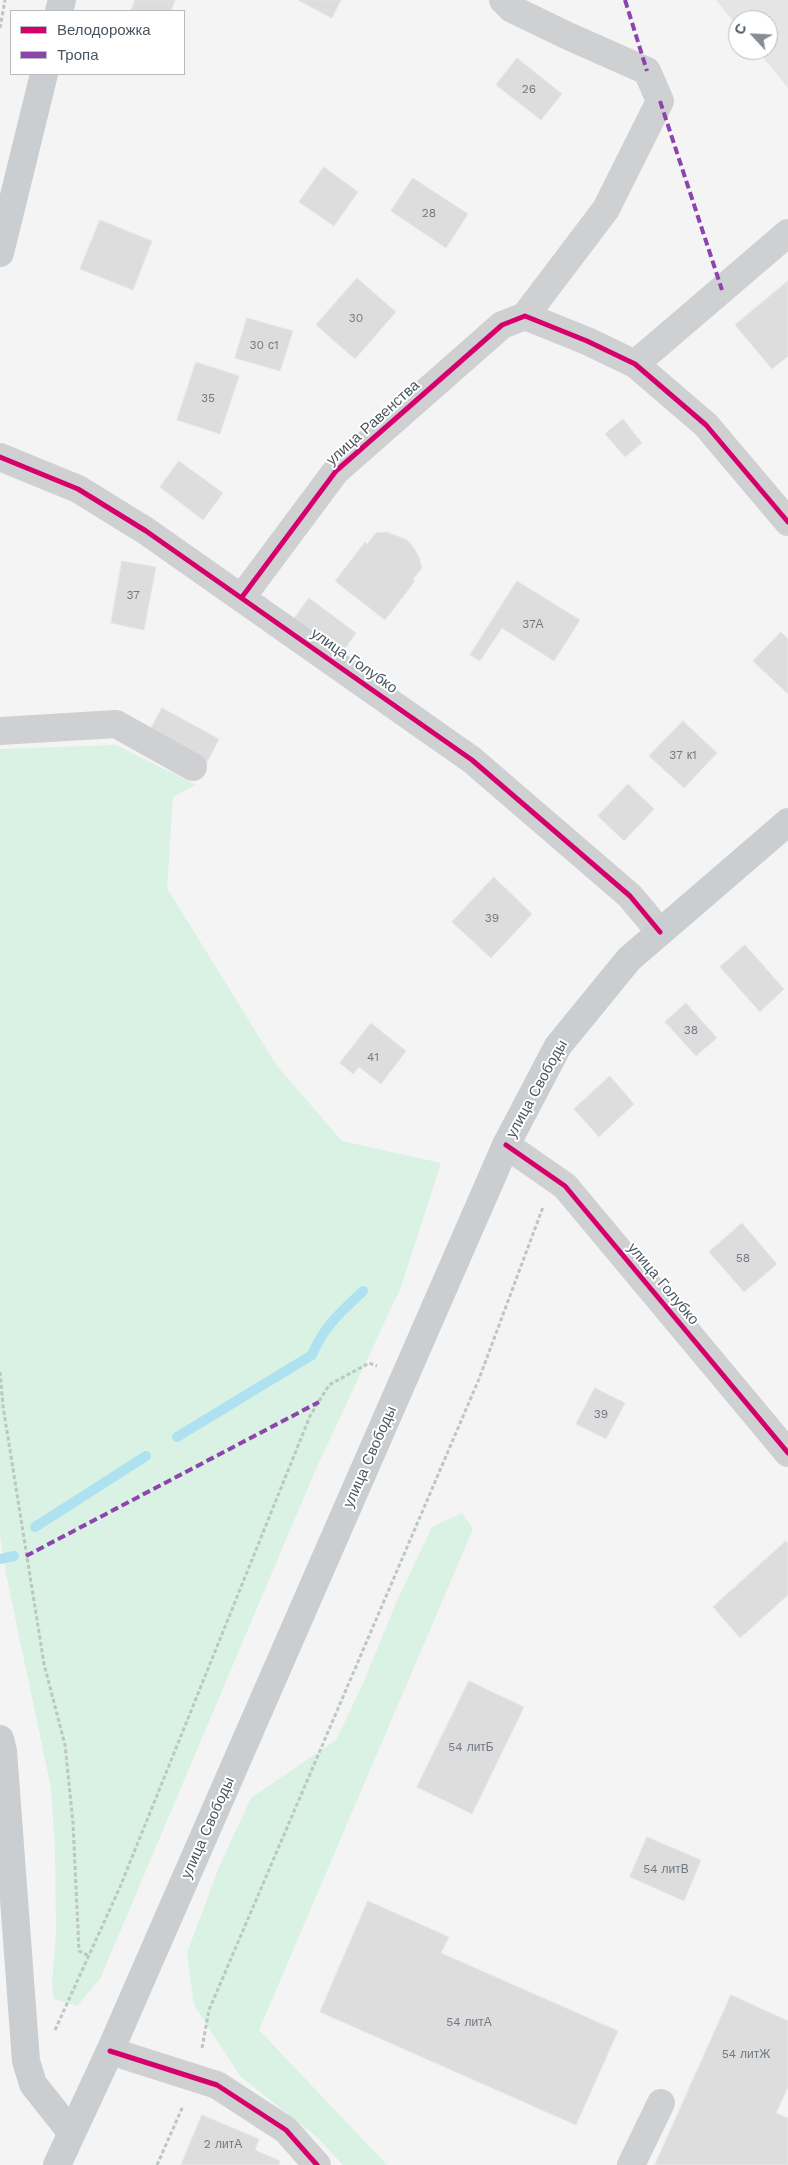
<!DOCTYPE html>
<html>
<head>
<meta charset="utf-8">
<style>
  body { margin:0 }
  #map { position:relative; width:788px; height:2165px; overflow:hidden; background:#f4f4f4; font-family:"Work Sans",sans-serif }
  canvas { display:block }
  .legend { position:absolute; left:10px; top:10px; width:175px; height:65px; box-sizing:border-box; background:#fff; border:1px solid #b7bbc0; margin:0; padding:6px 9px; list-style:none; font-size:15px; color:#4a5661 }
  .legend li { display:flex; align-items:center; gap:10px; height:25px }
  .legend b { width:25px; border:1px solid #b7bbc0 }
  .north { position:absolute; left:728px; top:10px; width:50px; height:50px; box-sizing:border-box; background:#fff; border:1px solid #b7bbc0; border-radius:50%; rotate:295deg; font-size:14px; font-weight:700; line-height:20px; text-align:center; color:#4a5661 }
  .north::after { content:''; display:block; margin:auto; width:18px; height:22px; background:#868d94; clip-path:polygon(50% 0,100% 100%,50% 72%,0 100%) }
</style>
</head>
<body>
<div id="map">
<canvas width="788" height="2165"></canvas>
<ul class="legend">
<li><b style="height:6px;background:#d6006c"></b>Велодорожка</li>
<li><b style="height:6px;background:#8e44ad"></b>Тропа</li>
</ul>
<div class="north">С</div>
</div>
<script>
const ctx = document.querySelector('canvas').getContext('2d');
ctx.lineJoin = 'round';
function fillPath(path, color) { ctx.fillStyle = color; ctx.fill(path, 'evenodd'); }
function trace(path, color, width, dash) { ctx.strokeStyle = color; ctx.lineWidth = width; ctx.lineCap = dash ? 'butt' : 'round'; ctx.setLineDash(dash || []); ctx.stroke(path); }
function label(font, color, halo, rows, align = 'center') {
  ctx.font = font + ' "Work Sans",sans-serif'; ctx.lineWidth = 4; ctx.setLineDash([]); ctx.textBaseline = 'middle'; ctx.strokeStyle = halo; ctx.fillStyle = color; for (const [text, x, y, turn = 0] of rows) {
    ctx.save(); ctx.translate(x, y); ctx.rotate((+turn || 0) * Math.PI / 180); ctx.textAlign = isNaN(turn) ? turn : align; if (halo) ctx.strokeText(text, 0, 0); ctx.fillText(text, 0, 0); ctx.restore();
  }
}
fillPath(new Path2D(`
  M716 0H788V88L757 50H768V20H738V27Z`), '#e6e5e6');
fillPath(new Path2D(`
  M116 745 196 785 173 797 167 888 277 1066 342 1141 441 1163 401 1287 315 1471 100 1979 77 2006 54 1999 52 1984 56 1932 55 1849 51 1788 6 1574 0 1535V749Z
  M462 1513 473 1529 259 2030 387 2165H343L318 2138 240 2076 194 2005 187 1953 219 1867 251 1798 336 1740 362 1686 396 1603 432 1527Z`), '#d9f2e3');
trace(new Path2D(`
  M177 1437 312 1355C324 1326 341 1312 363 1291
  M35 1527 146 1456
  M0 1559 14 1556`), '#aee2f0', 10);
const building = new Path2D(`
  M135 0H175L171 11H131Z
  M298 0H341L332 18Z
  M517 58 562 94 541 120 496 85Z
  M324 167 358 192 334 226 299 202Z
  M413 178 468 214 446 248 391 211Z
  M100 220 152 241 133 290 80 269Z
  M357 278 396 312 355 359 316 325Z
  M788 281V356L772 369 735 325Z
  M247 318 293 331 280 371 235 358Z
  M196 362 239 376 220 434 177 420Z
  M623 419 642 443 625 457 605 434Z
  M179 461 223 493 203 520 160 487Z
  M387 532 407 540 414 548 419 557 422 568 413 579 415 581 385 620 335 581 365 542 367 544 376 533Z
  M122 561 156 567 144 630 111 623Z
  M517 581 580 620 554 661 502 628 480 661 470 655Z
  M309 598 356 633 341 654 294 619Z
  M781 632 788 639V694L753 661Z
  M162 708 219 739 204 768 147 736Z
  M683 721 717 753 684 788 649 756Z
  M628 784 654 809 624 841 598 816Z
  M494 877 532 914 491 958 452 922Z
  M745 945 784 989 760 1012 720 967Z
  M686 1003 717 1038 696 1056 665 1022Z
  M371 1023 406 1051 381 1084 359 1067 353 1074 340 1063Z
  M610 1076 634 1104 599 1137 574 1109Z
  M742 1223 777 1264 744 1292 709 1252Z
  M595 1388 625 1403 606 1439 576 1424Z
  M786 1541 788 1544V1595L740 1638 713 1607Z
  M469 1681 524 1707 472 1814 417 1787Z
  M647 1837 701 1860 684 1901 630 1877Z
  M368 1901 449 1937 441 1953 618 2031 576 2125 320 2012Z
  M731 1995 788 2021V2087L776 2113 788 2118V2165H655Z
  M202 2115 259 2139 255 2150 280 2161 279 2165H181Z`);
fillPath(building, '#ddddde');
trace(building, '#e5e6e7', 1);
trace(new Path2D(`
  M0 28 5 0
  M0 1372 3 1406 44 1664 65 1745 73 1823 79 1951 89 1956
  M55 2030 120 1887 310 1416 329 1385 369 1363 377 1366
  M202 2048 209 2010 479 1379 543 1207
  M157 2165 183 2106`), '#bcc7c4', 3, [4, 2.5]);
trace(new Path2D(`
  M503 0 512 9 568 36 647 71 660 101 606 209 525 316
  M525 316 587 341 635 364 706 425 788 522
  M635 364 788 233
  M0 457 78 489 146 531 472 760 630 896 660 932
  M242 597 336 471 502 325 525 316
  M0 731 116 724 193 767
  M506 1145 565 1186 788 1453
  M110 2051 217 2085 286 2130 317 2165
  M631 2165 661 2103`), '#ced0d2', 28);
trace(new Path2D(`
  M59 11 62 0
  M0 253 44 74
  M0 1739 3 1751 26 2061 33 2084 71 2132
  M57 2165 110 2051 506 1145 558 1046 629 959 788 822`), '#caced1', 28);
trace(new Path2D(`
  M625 0 647 71
  M660 101 722 290
  M26 1556 319 1402`), '#8e44ad', 4, [8, 4]);
trace(new Path2D(`
  M0 457 78 489 146 531 472 760 630 896 660 932
  M242 597 336 471 502 325 525 316 587 341 635 364 706 425 788 522
  M506 1145 565 1186 788 1453
  M110 2051 217 2085 286 2130 317 2165`), '#d6006c', 5);
label('12px', '#707881', null, [
  ["26",529,89],
  ["28",429,213],
  ["30",356,318],
  ["30 с1",264,345],
  ["35",208,398],
  ["37",133,595],
  ["37А",533,624],
  ["37 к1",683,755],
  ["39",492,918],
  ["38",691,1030],
  ["41",373,1057],
  ["58",743,1258],
  ["39",601,1414],
  ["54 литБ",471,1747],
  ["54 литВ",666,1869],
  ["54 литА",469,2022],
  ["54 литЖ",746,2054],
  ["2 литА",223,2144]
]);
label('15px', '#4a5661', '#fff', [
  ["улица Равенства",373,423,-42],
  ["улица Голубко",354,661,35],
  ["улица Свободы",537,1089,-61],
  ["улица Голубко",663,1284,50],
  ["улица Свободы",370,1457,-66],
  ["улица Свободы",208,1828,-66]
]);
</script>
</body>
</html>
